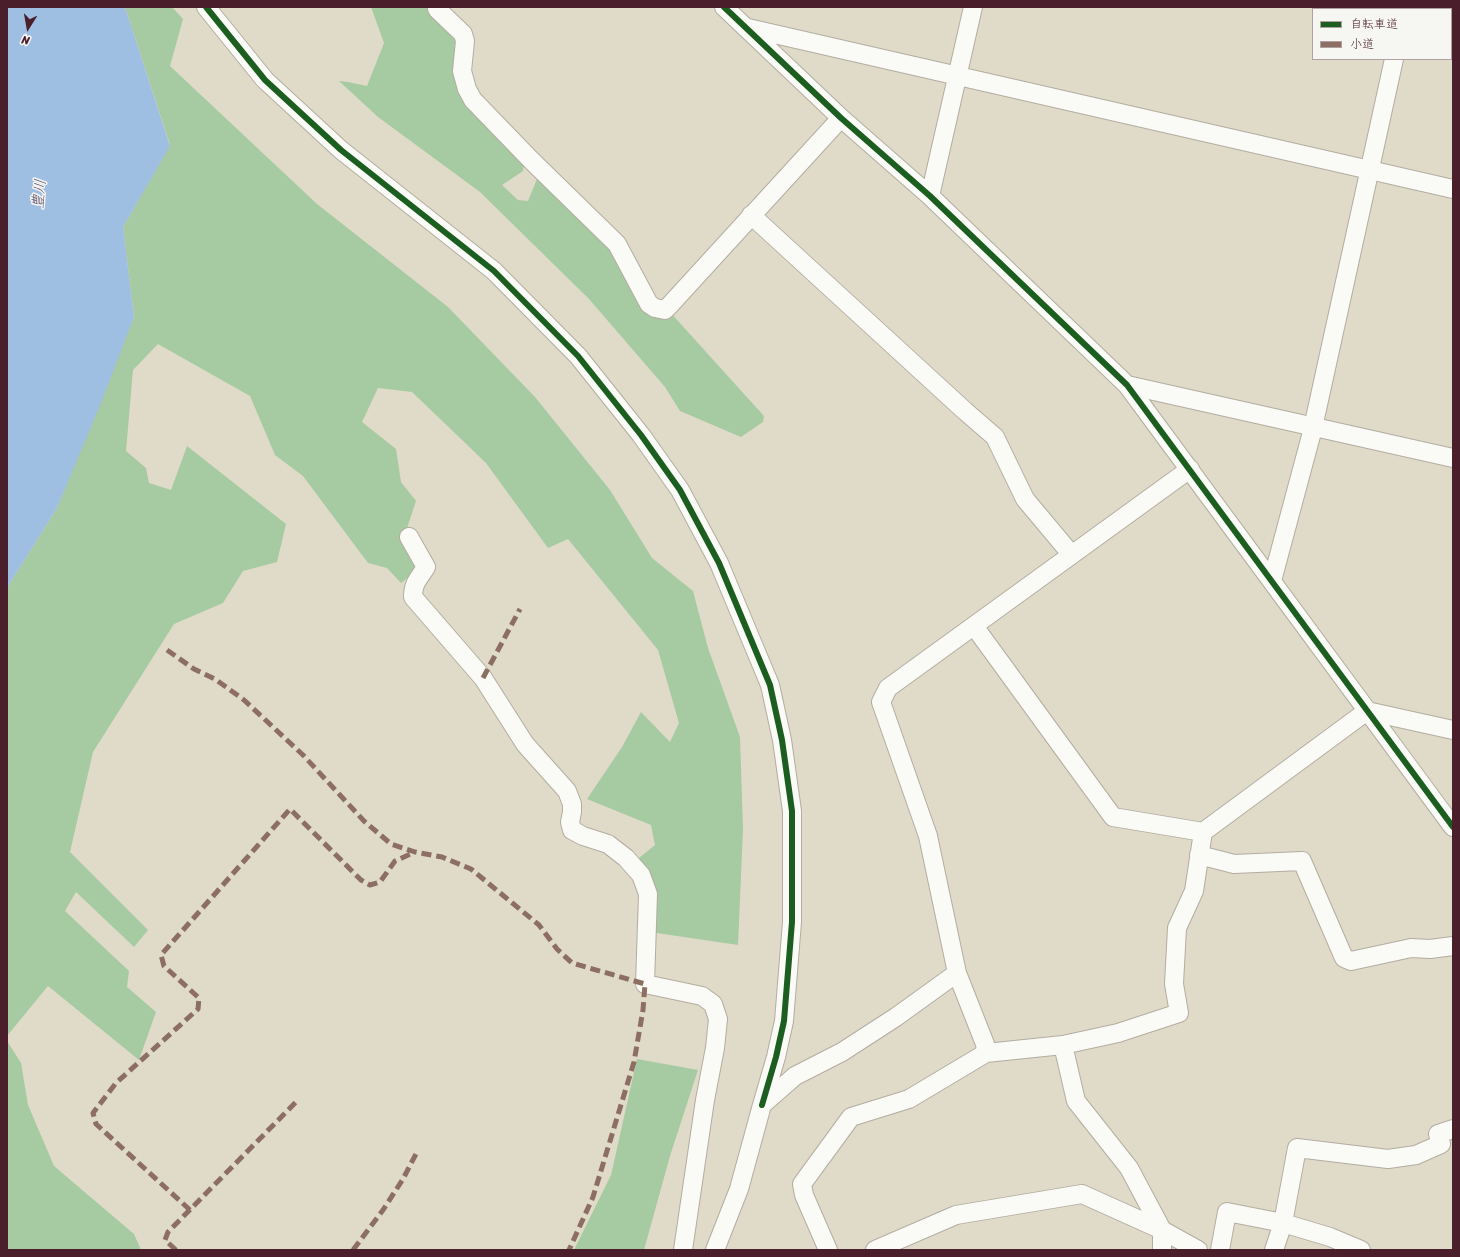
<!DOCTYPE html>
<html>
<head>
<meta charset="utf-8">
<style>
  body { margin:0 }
  #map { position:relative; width:1460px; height:1257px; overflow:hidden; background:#e0dbc9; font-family:Sriracha,"Klee One",sans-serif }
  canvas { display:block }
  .frame { position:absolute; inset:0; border:8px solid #4a1f2b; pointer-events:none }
  .legend { position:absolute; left:1312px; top:8px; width:140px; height:52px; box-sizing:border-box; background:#f6f6f2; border:1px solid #b1a0a2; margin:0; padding:5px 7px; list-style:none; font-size:12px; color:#4a1f2b }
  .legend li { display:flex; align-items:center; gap:8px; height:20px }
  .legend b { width:20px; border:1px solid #b1a0a2 }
  .north { position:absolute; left:8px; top:8px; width:40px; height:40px; -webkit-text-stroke:3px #f6f6f2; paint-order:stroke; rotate:191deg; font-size:11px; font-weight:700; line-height:16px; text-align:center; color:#4a1f2b }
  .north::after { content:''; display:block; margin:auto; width:14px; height:18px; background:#4a1f2b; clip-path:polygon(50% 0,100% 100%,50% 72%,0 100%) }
</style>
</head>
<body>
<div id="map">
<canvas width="1460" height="1257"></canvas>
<div class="frame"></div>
<ul class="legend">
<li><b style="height:5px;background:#1b5e20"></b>自転車道</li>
<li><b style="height:5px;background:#8d6e63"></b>小道</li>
</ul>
<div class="north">N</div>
</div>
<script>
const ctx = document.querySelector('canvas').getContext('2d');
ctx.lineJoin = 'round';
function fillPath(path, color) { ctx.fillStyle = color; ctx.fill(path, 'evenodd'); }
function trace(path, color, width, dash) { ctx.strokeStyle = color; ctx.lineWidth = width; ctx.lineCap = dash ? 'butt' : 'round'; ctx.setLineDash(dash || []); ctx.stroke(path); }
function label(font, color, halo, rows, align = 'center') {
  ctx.font = font + ' Sriracha,"Klee One",sans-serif'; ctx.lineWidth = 3; ctx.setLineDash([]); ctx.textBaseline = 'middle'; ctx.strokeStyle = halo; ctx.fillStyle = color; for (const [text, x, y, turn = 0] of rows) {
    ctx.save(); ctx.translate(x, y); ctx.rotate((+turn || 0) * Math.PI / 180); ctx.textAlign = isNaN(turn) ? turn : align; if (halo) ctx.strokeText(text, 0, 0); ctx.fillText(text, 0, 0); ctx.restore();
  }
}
fillPath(new Path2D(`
  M124 7H172L183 19 170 66 317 204 448 307 535 397 610 490 652 558 693 591 708 648 740 737 743 829 738 945 650 932 634 862 655 845 651 825 587 799 622 747 641 712 670 742 679 723 658 650 568 539 548 548 486 463 412 392 378 388 362 422 396 449 401 482 416 501 406 531 421 567 401 583 387 568 368 563 303 476 275 455 250 396 158 344 133 370 126 451 146 468 149 483 171 490 187 446 286 524 277 562 243 571 223 603 174 624 93 752 70 852 148 930 134 947 76 892 65 911 129 971 127 987 156 1012 139 1060 48 986 7 1036V588L57 508 134 317 123 227 170 145 126 10Z
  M371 7H432L461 32 458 68 525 153 523 171 502 185 518 200 528 201 537 179 615 246 641 290 669 311 764 416 763 422 741 437 680 411 665 387 589 299 480 192 378 117 339 81 348 82 367 86 384 43Z
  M7 1041 21 1063 28 1105 54 1166 134 1234 141 1250H7Z
  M637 1059 698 1070 670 1156 644 1250H574L611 1175Z`), '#a6caa1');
fillPath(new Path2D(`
  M7 7H124L126 10 170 146 123 227 134 317 101 403 57 508 7 588Z`), '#9ebee2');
const street = new Path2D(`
  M206 7 265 80 341 150 494 271 578 356 641 435 680 490 719 563 770 685 782 740 792 811V922L784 1021 776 1057 762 1105
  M439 7 437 9 463 34 465 41 462 71 467 89 473 100 532 161 617 244 649 304 655 308 665 310 669 306 841 118
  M724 7 841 118 930 196 1127 385 1453 827
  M1406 9V7
  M748 28 1453 189
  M930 196 973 7
  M751 215 965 411 995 437 1025 499 1071 554
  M1127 385 1453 458
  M409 537 426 567C419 579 413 582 413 597L483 678 525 744 567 791 572 804V812L570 822 572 830 583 836 608 844 626 858 641 875 648 894 645 984 702 996 713 1004 718 1019 715 1048 705 1100 683 1250
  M1272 581 1312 432 1394 59
  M974 626 1113 817 1203 832 1367 711 1453 730
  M1199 855 1234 864 1302 861 1344 958 1351 961 1411 948 1430 949 1453 946
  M1063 1045 1076 1101 1129 1168 1162 1230V1250
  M986 1053 985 1044 957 973 928 836 881 702 888 688 1190 469
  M715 1250 739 1189 762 1105 795 1076 842 1052 896 1017 957 973
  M828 1250 804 1195 802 1184 851 1117 909 1099 986 1053 1063 1045 1118 1033 1179 1013 1174 984 1177 928 1194 891 1203 832
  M875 1250 956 1215 1082 1194 1162 1230 1198 1250
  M1220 1250 1227 1212 1283 1223 1330 1237 1361 1250
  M1274 1250 1283 1223 1297 1148 1388 1159 1416 1155 1441 1144 1438 1134 1453 1129`);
trace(street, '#b3aca1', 20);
trace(street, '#fafaf7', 18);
trace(new Path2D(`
  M167 650 194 669 215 679 244 700 303 755 364 821 391 844 415 852 442 857 471 869 539 925 557 949 572 963 645 984 643 1010 634 1062 593 1197 569 1250
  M483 678 520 609
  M190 1210 96 1124 93 1113 116 1083 198 1009 199 998 164 966 161 955 290 809 361 880 370 885 380 882 395 861 415 852
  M176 1250 165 1240 168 1232 298 1100
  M353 1250 383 1210 403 1179 418 1150`), '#8d6e63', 5, [10, 5]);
trace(new Path2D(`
  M206 7 265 80 341 150 494 271 578 356 641 435 680 490 719 563 770 685 782 740 792 811V922L784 1021 776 1057 762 1105
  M724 7 841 118 930 196 1127 385 1453 827`), '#1b5e20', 6);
label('italic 15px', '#5e526f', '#f6f6f2', [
  ["豊川",40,194,-84]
]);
</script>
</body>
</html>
